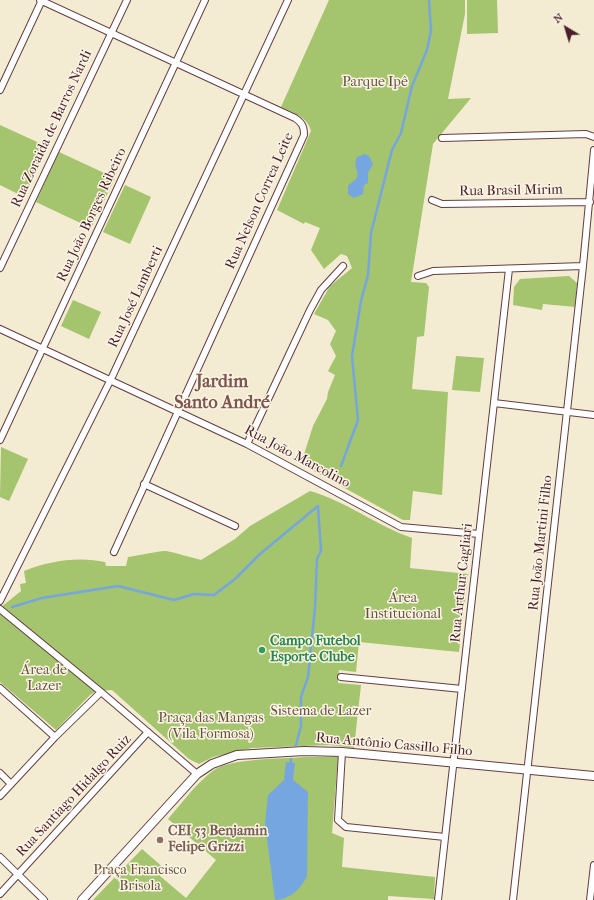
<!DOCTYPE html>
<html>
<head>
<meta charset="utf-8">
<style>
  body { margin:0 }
  #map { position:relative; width:594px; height:900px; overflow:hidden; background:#f3ebd2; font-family:"IM FELL French Canon",serif }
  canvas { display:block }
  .north { position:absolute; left:546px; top:8px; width:40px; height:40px; -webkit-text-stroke:3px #fcf5e5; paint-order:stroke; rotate:322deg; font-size:11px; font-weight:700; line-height:16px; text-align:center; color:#4a1f2b }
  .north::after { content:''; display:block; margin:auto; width:14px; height:18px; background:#4a1f2b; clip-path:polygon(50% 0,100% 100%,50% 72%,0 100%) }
</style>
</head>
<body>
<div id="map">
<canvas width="594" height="900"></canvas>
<div class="north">N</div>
</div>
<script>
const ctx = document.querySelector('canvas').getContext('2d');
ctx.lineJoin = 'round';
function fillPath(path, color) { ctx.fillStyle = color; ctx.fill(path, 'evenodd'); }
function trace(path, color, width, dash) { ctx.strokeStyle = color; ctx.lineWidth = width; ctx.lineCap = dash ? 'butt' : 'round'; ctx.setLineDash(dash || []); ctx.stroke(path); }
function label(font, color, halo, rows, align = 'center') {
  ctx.font = font + ' "IM FELL French Canon",serif'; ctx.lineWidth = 3; ctx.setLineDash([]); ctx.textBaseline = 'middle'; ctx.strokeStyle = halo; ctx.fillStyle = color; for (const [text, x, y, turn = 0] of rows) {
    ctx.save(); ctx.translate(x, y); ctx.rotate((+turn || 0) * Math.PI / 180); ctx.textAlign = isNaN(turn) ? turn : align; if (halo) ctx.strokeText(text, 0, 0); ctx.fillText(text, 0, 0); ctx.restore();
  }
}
fillPath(new Path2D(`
  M329 0H465V14L448 99 471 98 433 144 411 282 426 283 429 287 424 336 417 337 412 389 448 392 442 495 413 491 410 520H403L301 464 313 426 327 399 328 392 335 375 328 371 336 356 330 344 336 331 328 320 314 314 330 286 352 268 347 256 341 254 324 269 311 250 320 228 305 222 304 224 277 210 311 131C308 117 293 113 281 107Z
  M467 0H497L498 33 467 34Z
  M0 125 48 147 24 197 0 185Z
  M59 152 115 178 91 228 36 202Z
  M125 185 151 197 130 244 103 232Z
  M569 276 577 283 576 307 543 304 542 310 513 305 514 287 520 279Z
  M73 300 101 312 89 339 61 326Z
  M456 356 484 358 480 392 452 390Z
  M1 447 28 459 9 501 0 497Z
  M310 491C346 501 377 526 412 538L410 568 468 574 459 652 359 642 356 672 339 670 338 683 361 685 354 748 330 745 252 748 213 757 199 764 189 759 112 690 97 691 90 695 56 730 0 682V608L21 591 20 584 26 583 24 571C48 561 79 556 105 562L106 566H126L128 557C135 556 163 550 166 551 177 553 189 557 201 560L235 539 250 526Z
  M305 757H338L332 833 344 838 342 867 435 877 434 899 388 896V900H93L142 849 165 869 160 876 186 898 216 860 168 819C182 803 196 783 214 770 232 758 282 759 305 757Z`), '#a4c46d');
fillPath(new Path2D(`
  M365 154 369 156 373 164 368 173V183L364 185 363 194 354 198 348 194V186C350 183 353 182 356 179 361 172 352 167 357 157Z
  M286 762 295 763 293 780 308 792 307 876C301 889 289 900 275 900L265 824 268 795 284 780Z`), '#75a6e0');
trace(new Path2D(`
  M341 466 358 420 352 356 361 301 368 275 371 233 392 150 401 133 412 86 427 50 431 31 429 0
  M12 607 42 598 118 586 174 600 194 594 214 595 235 579 260 554 318 506
  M296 745 301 726V697L308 677 315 608 317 559 321 551 318 507
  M291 762V759`), '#75a6e0', 2.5);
const minor = new Path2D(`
  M40 0 295 118C302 123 304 126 304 135L114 552
  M0 90 42 0
  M442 138 586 134 594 137
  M432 200 442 204 590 202
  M0 268 127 0
  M418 276 433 271 583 266
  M0 329 247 444 401 527 479 534
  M494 403 594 415
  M0 440 205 0
  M247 444 310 310 321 290 343 266
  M144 484 235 526
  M0 601 111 379 288 0
  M0 609 101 692
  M341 677 462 689
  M0 688 55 737
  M342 752 338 820 346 827 445 837
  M0 773 11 784
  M0 796 55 737 101 692 197 774
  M0 857 44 900
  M0 894 148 732
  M438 900 509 269
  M513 900 583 266 594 150
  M590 900 594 865`);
const tertiary = new Path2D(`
  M82 900 197 774 212 764 237 755 304 751 342 752 594 776`);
trace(minor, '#633e44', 8);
trace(tertiary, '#633e44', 10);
trace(minor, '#fff', 6);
trace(tertiary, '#fff', 8);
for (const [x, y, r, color] of [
  [262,650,4,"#2e9e5b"],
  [160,840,4,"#8d6e63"]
]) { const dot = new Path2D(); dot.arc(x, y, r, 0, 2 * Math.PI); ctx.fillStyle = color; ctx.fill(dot); trace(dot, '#fcf5e5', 1.5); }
label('14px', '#65513f', '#fcf5e5', [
  ["Parque Ipê",375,83],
  ["Área",403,599],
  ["Institucional",403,615],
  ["Área de",44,671],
  ["Lazer",44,687],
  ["Sistema de Lazer",321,712],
  ["Praça das Mangas",211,719],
  ["(Vila Formosa)",211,735],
  ["Praça Francisco",140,871],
  ["Brisola",140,887]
]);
label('14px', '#4a1f2b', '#fcf5e5', [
  ["Rua Zoraida de Barros Nardi",52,129,-65],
  ["Rua Brasil Mirim",511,191,-1],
  ["Rua Nelson Correa Leite",260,201,-66],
  ["Rua João Borges Ribeiro",92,215,-65],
  ["Rua José Lamberti",136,297,-65],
  ["Rua João Marcolino",297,457,28],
  ["Rua João Martini Filho",541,543,-84],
  ["Rua Arthur Cagliari",462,583,-84],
  ["Rua Antônio Cassillo Filho",394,745,5],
  ["Rua Santiago Hidalgo Ruiz",74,796,-47]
]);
label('bold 14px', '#27864d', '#fcf5e5', [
  ["Campo Futebol",270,642],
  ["Esporte Clube",270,658]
], 'left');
label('bold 14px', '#785e54', '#fcf5e5', [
  ["CEI 53 Benjamin",168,832],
  ["Felipe Grizzi",168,848]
], 'left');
label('bold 18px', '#7e5650', '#fcf5e5', [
  ["Jardim",222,383],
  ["Santo André",222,404]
]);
</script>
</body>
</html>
